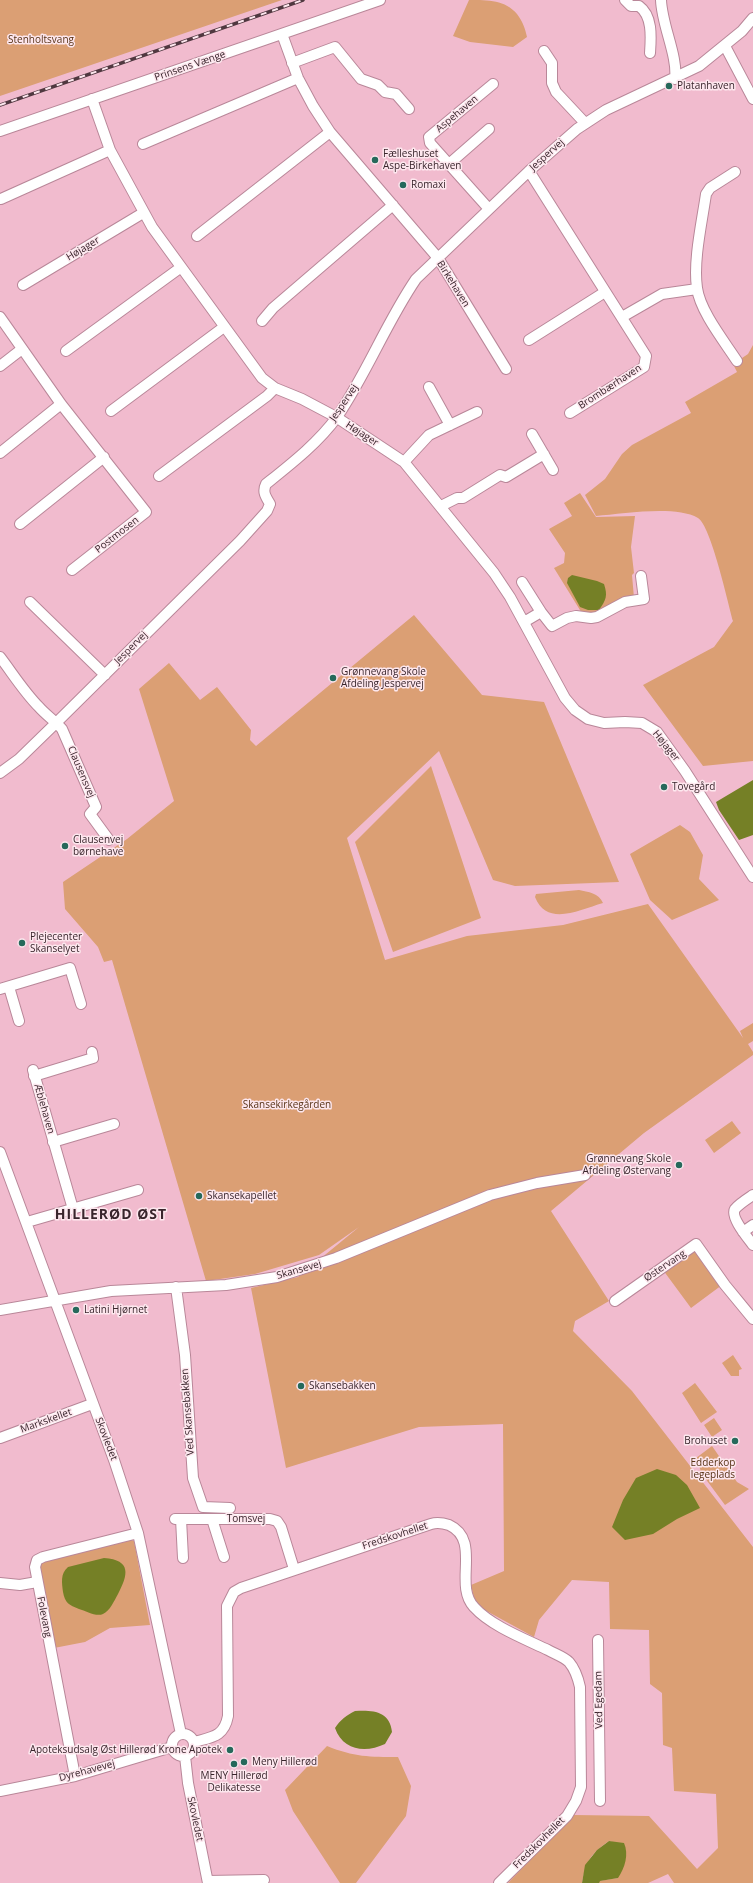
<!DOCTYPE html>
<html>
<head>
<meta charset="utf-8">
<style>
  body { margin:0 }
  canvas { display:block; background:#f1bbce }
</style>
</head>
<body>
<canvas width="753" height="1883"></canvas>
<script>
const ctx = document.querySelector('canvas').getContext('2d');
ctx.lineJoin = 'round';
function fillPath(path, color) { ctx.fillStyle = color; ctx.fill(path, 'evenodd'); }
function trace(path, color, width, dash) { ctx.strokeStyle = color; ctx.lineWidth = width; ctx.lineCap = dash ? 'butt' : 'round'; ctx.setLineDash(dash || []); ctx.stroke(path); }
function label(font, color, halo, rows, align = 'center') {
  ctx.font = font + ' "Open Sans",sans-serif'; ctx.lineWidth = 3; ctx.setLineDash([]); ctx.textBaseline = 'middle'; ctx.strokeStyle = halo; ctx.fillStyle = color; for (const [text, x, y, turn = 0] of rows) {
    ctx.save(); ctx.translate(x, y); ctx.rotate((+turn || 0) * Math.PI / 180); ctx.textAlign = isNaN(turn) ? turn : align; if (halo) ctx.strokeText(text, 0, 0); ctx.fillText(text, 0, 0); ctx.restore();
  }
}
fillPath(new Path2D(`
  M0 0H282L0 96Z
  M469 0C489 0 505 0 517 14 523 22 525 28 527 37L513 47 470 42 453 36Z
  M753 345V761L703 766 643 685 714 647 733 621C728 603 711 526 698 518 675 505 623 514 596 516L585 495 605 479 622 454 632 445 691 413 685 402 737 372 733 364 748 354Z
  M580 493 596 517 635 516 631 547 634 573 632 575 634 598 595 615H583L554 568 564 563 565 553 549 529 572 516 564 503Z
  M414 615 482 695 544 702 619 882 515 886 493 880 439 751 347 838 385 960 467 936 563 925 648 904 743 1038 740 1031 753 1023V1041L748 1044 753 1052V1055L644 1133 551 1211 609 1301 575 1321 573 1331 632 1391 753 1547V1883H674L668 1874 648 1883H599V1881L618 1878 616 1843 609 1841C591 1854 586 1860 582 1883H508L573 1815 649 1816 697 1869 718 1848 716 1794 674 1791 672 1748 663 1745 662 1693 650 1684 649 1630 610 1629 609 1582 572 1580 539 1620 534 1637 481 1608 474 1598 471 1585 504 1571 503 1424 419 1427 286 1468 251 1288 298 1277 359 1227 319 1255 255 1274 206 1281 112 960 104 962 98 947 65 909 63 882 127 839 174 801 139 689 169 663 200 700 217 687 251 730 250 740 256 746Z
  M431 766 481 918 393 952 355 842Z
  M680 825 690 832 703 855 699 879 719 900 672 920 650 900 630 854Z
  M579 890C588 892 599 893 603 903 579 910 547 927 535 897L536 894Z
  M732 1121 741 1133 714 1153 705 1140Z
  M694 1248 722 1285 691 1308 663 1270Z
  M733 1355 742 1369 739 1370V1376H731L722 1363Z
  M695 1383 717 1412 701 1423 682 1393Z
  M714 1418 722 1430 712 1437 704 1425Z
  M712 1446 737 1482 749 1489 725 1505 702 1474 699 1466 692 1461Z
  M129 1539 134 1541 150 1625 110 1628 85 1642 54 1648 39 1569 41 1563 45 1560Z
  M327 1746C354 1757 370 1757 398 1757L411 1786 406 1816 356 1883H340L293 1811 285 1790Z`), '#db9f74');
fillPath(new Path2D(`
  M572 575 597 581 604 584C608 596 606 600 599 610H588L580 607 567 583 568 578Z
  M753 780V835L739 840 719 810 716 802Z
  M657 1469 676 1475 687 1485 700 1508 677 1519 653 1534 625 1540 612 1527 623 1500 636 1478Z
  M104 1558C132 1560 128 1575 118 1594 114 1601 110 1611 103 1614 96 1617 86 1611 79 1609 69 1605 65 1603 63 1592 62 1583 60 1574 68 1567Z
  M355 1711C373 1710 390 1711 392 1732L385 1744C366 1753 343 1751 335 1728 340 1720 347 1715 355 1711Z
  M609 1841 624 1843C629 1854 625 1868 618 1878L600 1881 599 1883H582L585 1865 597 1850Z`), '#758026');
const minor = new Path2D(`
  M625 0 631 6H639C653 16 651 38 650 53
  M661 0C662 26 678 56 675 79
  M282 34 298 78 313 106 330 132 438 258 506 369
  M725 46 753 99
  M544 51 552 63V83L556 92 585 123
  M292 63 335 47 361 79 378 85 385 92 396 94 409 109
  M92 99 110 150 152 227 262 378 275 388 302 399 336 417 404 462 494 573 510 597 565 698 575 710 588 719 604 723 625 722 642 723 657 732 685 771 753 877
  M0 131 380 0
  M143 144 298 78
  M449 164 489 129
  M529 171 646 356 644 367 570 413
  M735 172 710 188 706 194C702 222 693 261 697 288 700 311 724 341 737 361
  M1 199 110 150
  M489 209 430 143 429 137 493 84
  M197 236 330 132
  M23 285 143 213
  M0 317 61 404 146 512 72 570
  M622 317 662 294 697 289
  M262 321 273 308 393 205
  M529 340 605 292
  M66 351 180 268
  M0 366 22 349
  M429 387 450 425
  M111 411 224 327
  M532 434 553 470
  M0 453 61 404
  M404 462 429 435 477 412
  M159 476 267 396 275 388
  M441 506 457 498H463L500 475 506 477 544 454
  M20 524 104 457
  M522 582 541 612 524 622
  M30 602 105 675
  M541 612 552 626 567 618 576 616 591 618 597 617 625 602 644 599 641 576
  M0 657C13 674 24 692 39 707 46 715 55 721 62 729L96 807 90 814 109 840
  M0 773 19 759 57 722 240 541 267 511 270 504C266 497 262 492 266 484 291 464 318 443 337 417 367 373 386 323 416 279L529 171 577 129 606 110 699 66 742 31 753 18
  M9 987 19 1021
  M0 989 70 968 81 1004
  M33 1070 73 1209
  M34 1076 93 1058 92 1052
  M53 1142 114 1124
  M0 1152 114 1460 138 1533 181 1734
  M753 1195C747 1199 739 1204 735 1209 730 1217 748 1238 753 1245
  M27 1222 138 1190
  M743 1232 753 1225
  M176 1287 185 1355 193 1478 203 1507 230 1508
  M615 1301 696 1244 725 1285 753 1319
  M0 1310 111 1291 226 1285 277 1277 336 1258 490 1195 537 1183 585 1175
  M0 1438 92 1404
  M175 1519H270L277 1521 281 1527 294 1569
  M181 1519 183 1558
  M212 1519 224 1557
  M0 1583 20 1585 37 1582
  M598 1640 600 1801
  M172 1745a11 11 0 1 1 22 0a11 11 0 1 1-22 0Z
  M194 1742C212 1737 224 1737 228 1716L227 1606 234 1592 241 1588 431 1524C437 1522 443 1523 449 1525 482 1540 453 1585 474 1607 491 1626 525 1639 548 1650 555 1654 564 1657 569 1662 575 1669 578 1678 580 1687L581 1787 576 1801 567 1816 499 1883
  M185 1756 188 1783 208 1883
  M75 1776 35 1567 37 1560 43 1557 138 1533
  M0 1791 75 1776 172 1747
  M208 1881 264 1880`);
trace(minor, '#b98799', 12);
trace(minor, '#fff', 10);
const rail = new Path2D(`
  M0 105 303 0`);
trace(rail, '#503840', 3.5);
trace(rail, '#fde7ee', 2, [6]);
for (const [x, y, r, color] of [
  [669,86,4,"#26695b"],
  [375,160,4,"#26695b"],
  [403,185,4,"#26695b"],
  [333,678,4,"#26695b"],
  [664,787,4,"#26695b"],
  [65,846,4,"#26695b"],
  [22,943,4,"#26695b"],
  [679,1165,4,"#26695b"],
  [199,1196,4,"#26695b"],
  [76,1310,4,"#26695b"],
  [301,1386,4,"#26695b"],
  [735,1441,4,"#26695b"],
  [230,1750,4,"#26695b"],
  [244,1762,4,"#26695b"],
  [234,1764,4,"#26695b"]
]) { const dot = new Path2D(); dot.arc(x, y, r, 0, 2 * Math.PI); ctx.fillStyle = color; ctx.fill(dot); trace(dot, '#fde7ee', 1.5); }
label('10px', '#573215', '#fde7ee', [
  ["Stenholtsvang",41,40],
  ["Skansekirkegården",287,1105],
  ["Edderkop",713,1463],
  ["legeplads",713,1475]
]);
label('10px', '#39252c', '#fde7ee', [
  ["Prinsens Vænge",190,66,-19],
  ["Aspehaven",457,114,-40],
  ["Jespervej",547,155,-42],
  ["Højager",83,249,-31],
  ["Birkehaven",453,284,58],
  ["Brombærhaven",610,387,-33],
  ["Jespervej",344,403,-56],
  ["Højager",362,434,33],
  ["Postmosen",117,535,-38],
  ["Jespervej",131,648,-45],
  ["Højager",666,746,51],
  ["Clausensvej",81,772,67],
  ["Æblehaven",44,1109,74],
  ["Østervang",665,1266,-34],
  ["Skansevej",299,1270,-16],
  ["Ved Skansebakken",188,1412,-94],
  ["Markskellet",46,1421,-20],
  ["Skovledet",106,1439,69],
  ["Tomsvej",246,1519],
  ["Fredskovhellet",395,1536,-18],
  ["Folevang",44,1617,79],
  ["Ved Egedam",599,1700,-91],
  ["Dyrehavevej",87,1771,-15],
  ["Skovledet",195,1819,78],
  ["Fredskovhellet",539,1843,-45]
]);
label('10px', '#39252c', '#fde7ee', [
  ["Platanhaven",677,86],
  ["Fælleshuset",383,154],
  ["Aspe-Birkehaven",383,166],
  ["Romaxi",411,185],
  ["Grønnevang Skole",341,672],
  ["Afdeling Jespervej",341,684],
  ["Tovegård",672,787],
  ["Clausenvej",73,840],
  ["børnehave",73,852],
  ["Plejecenter",30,937],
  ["Skanselyet",30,949],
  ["Grønnevang Skole",671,1159,"right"],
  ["Afdeling Østervang",671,1171,"right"],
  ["Skansekapellet",207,1196],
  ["Latini Hjørnet",84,1310],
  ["Skansebakken",309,1386],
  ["Brohuset",727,1441,"right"],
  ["Apoteksudsalg Øst Hillerød Krone Apotek",222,1750,"right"],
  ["Meny Hillerød",252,1762],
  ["MENY Hillerød",234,1776,"center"],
  ["Delikatesse",234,1788,"center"]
], 'left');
ctx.letterSpacing = '1px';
label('bold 14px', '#39252c', '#fde7ee', [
  ["HILLERØD ØST",111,1215]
]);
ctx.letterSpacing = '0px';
</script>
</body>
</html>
